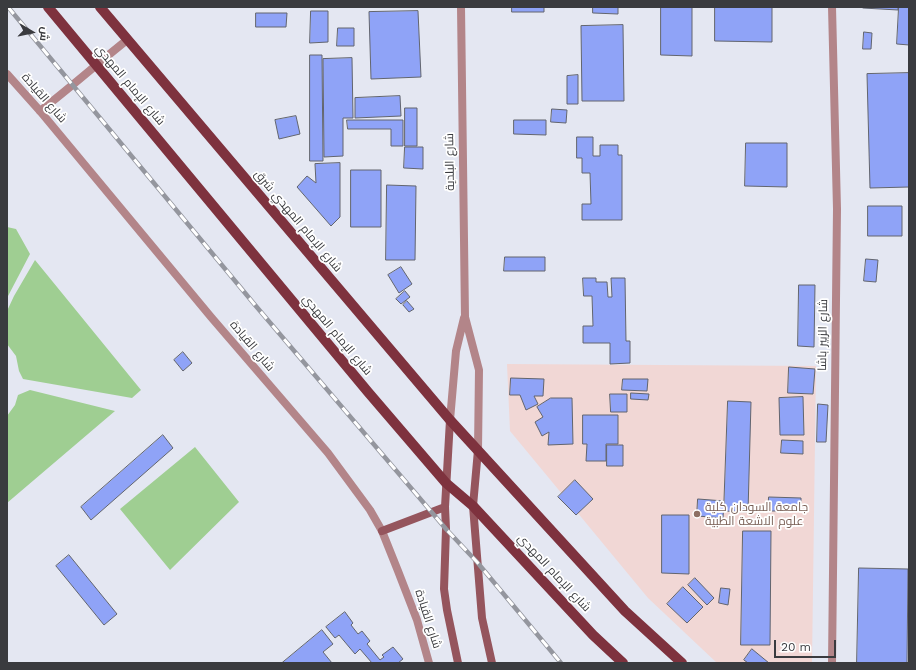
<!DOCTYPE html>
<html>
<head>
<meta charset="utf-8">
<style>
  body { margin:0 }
  #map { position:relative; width:916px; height:670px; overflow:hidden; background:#e4e7f2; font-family:"Work Sans",Cairo,sans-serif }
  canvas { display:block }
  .frame { position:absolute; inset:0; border:8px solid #3a3b3f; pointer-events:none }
  .north { position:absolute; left:12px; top:12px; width:40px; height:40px; -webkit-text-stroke:3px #fff; paint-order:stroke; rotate:99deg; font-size:11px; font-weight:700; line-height:16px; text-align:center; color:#3a3b3f }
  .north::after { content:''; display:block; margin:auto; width:14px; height:18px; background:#3a3b3f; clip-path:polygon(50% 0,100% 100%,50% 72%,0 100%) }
  .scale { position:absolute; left:774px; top:640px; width:62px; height:18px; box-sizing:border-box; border:2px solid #3a3b3f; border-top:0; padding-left:5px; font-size:12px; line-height:14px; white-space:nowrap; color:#3a3b3f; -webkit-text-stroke:3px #fff; paint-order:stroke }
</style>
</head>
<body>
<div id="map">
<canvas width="916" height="670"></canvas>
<div class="frame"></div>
<div class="north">ش</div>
<div class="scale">20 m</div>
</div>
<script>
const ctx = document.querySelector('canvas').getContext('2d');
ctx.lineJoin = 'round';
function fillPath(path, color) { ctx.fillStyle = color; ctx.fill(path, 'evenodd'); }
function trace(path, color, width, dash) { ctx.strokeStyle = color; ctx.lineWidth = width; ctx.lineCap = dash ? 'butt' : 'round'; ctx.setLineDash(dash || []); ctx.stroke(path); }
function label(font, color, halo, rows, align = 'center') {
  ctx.font = font + ' "Work Sans",Cairo,sans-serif'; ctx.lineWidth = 3.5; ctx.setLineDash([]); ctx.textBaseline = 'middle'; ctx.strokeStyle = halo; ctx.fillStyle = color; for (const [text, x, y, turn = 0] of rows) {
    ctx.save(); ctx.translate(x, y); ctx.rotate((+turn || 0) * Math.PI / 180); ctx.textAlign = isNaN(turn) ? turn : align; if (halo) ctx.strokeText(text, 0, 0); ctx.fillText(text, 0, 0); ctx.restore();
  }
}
fillPath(new Path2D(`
  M507 364 816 366 812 663H717L648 598 510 431Z`), '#f1d7d5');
fillPath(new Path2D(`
  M7 227 16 229 30 254 7 298Z
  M35 260 141 390 132 398 23 379 19 371 16 356 7 344V311L14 296Z
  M30 390 115 411 7 503V416L15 405 18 395Z
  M195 447 239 502 170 570 120 509Z`), '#9fce92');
const building = new Path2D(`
  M512 7H544V12H512Z
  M593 7H618V14L593 13Z
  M661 7H692V56L661 55Z
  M715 7H772V42L715 41Z
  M863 7H898V10L863 8Z
  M899 7H909V45L897 44Z
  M311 11H328V42L310 43Z
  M418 11 421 77 371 79 369 12Z
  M256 13H287L286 27H256Z
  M623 25 624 101H582L581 26Z
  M338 28H354V46H337Z
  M864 32 872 33 871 49H863Z
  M310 55H322L323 161H310Z
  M352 58 353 118H343V156L324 157 323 59Z
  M909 73V187L870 188 867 74Z
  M578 75V104H567V76Z
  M400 96 401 116 355 118V98Z
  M405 108H417V146H405Z
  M552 109 567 110 566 123 551 122Z
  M296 116 300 134 279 139 275 120Z
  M347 120H403V146H391V129H348Z
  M514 120H546V135L514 134Z
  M577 137H593V156H600V145H618V155H622V220H582V204H591L590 173H582V158H577Z
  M746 143H787V187L745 186Z
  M405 147H423V169L404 168Z
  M340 163V217L331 226 297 187 307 176 316 183 315 164Z
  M351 170H381V227H351Z
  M387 185 416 186 415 260H386Z
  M868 206H902V236H868Z
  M505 257H545V271H504Z
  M866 259 878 260 876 282 864 281Z
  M401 267 412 284 399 293 388 275Z
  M583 278H596V282H607L608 297H612L611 278H625L626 341H630V363L610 364V343H583V326H593L592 296H584Z
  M799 285H815L814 347 798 346Z
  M405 291 410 297 401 304 396 299Z
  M407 301 414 309 409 312 403 305Z
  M183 352 192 363 183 371 174 360Z
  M789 367 815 369 813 394 788 393Z
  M511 378 544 379 543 396H534L538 404 526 410 520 395H510Z
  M623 379H648L647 391 622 390Z
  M631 393 649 394 648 400 631 399Z
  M610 394H627V412H611Z
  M803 397 804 435H780L779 398Z
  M551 398H572L573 444 548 445 549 432 542 436 535 422 543 417 537 407Z
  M728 401 751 402 748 512 724 511Z
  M818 404 828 405 826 442H817Z
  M583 415H618V444H606V461H586L587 444H583Z
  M163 435 173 448 91 520 81 507Z
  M782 440 803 441V454L781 453Z
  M607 445H623V466H607Z
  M575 480 593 499 576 515 558 497Z
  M769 497 801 498V511H768Z
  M698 499 724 501 723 518 697 516Z
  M662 515H689V574L662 573Z
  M743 531H771L770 645H741Z
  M69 555 117 614 104 625 56 566Z
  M859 568 908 569 907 663H857Z
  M695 578 714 598 707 605 688 585Z
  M683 587 703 607 687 623 667 604Z
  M721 588 730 589 728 605 719 603Z
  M345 612 353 623 351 625 358 634 362 631 370 641 367 644 380 660 384 657 382 655 393 647 403 659 398 663H372L360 649 355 654 339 635 335 638 326 627Z
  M322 630 333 644 323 652 332 663H282Z
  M752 649 769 663H748L744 660Z`);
fillPath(building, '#8fa3f7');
trace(building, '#62656e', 1);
trace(new Path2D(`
  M832 7 837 209 832 663
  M40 111C70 88 98 63 127 40`), '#b38589', 8);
trace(new Path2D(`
  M461 7 465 317 479 370 478 450
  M7 74 40 111 211 317 328 453 370 510 382 531 398 571 417 620 429 663
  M450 420 456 351 464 318`), '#b38589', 8);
trace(new Path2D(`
  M450 420 445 507 446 529 444 589 447 610 458 663
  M478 450 473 506 482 618 492 663
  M382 531 445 507`), '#95555d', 8);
trace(new Path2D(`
  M48 7 368 392 446 483 473 506 593 635 623 663
  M100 7 450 420 625 611 682 663`), '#7e323e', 10);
const rail = new Path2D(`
  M8 7 255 305 446 529 477 562 561 663`);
trace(rail, '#94969e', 4.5);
trace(rail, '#fff', 3, [9]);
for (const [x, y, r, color] of [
  [697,514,4,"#8d6e63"]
]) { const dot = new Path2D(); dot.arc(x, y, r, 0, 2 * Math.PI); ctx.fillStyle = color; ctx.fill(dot); trace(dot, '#fff', 1.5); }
label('12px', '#3a3b3f', '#fff', [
  ["شارع الإمام المهدي",130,85,50],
  ["شارع القيادة",44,98,49],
  ["شارع البلدية",450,162,-91],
  ["شارع الإمام المهدي شرق",298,221,50],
  ["شارع الإمام المهدي",337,335,50],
  ["شارع الزبير باشا",823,335,-89],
  ["شارع القيادة",252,346,50],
  ["شارع الإمام المهدي",554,573,47],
  ["شارع القيادة",428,619,72]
]);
label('12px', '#785e54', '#fff', [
  ["جامعة السودان كلية",705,507],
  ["علوم الاشعة الطبية",705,521]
], 'left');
</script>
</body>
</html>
